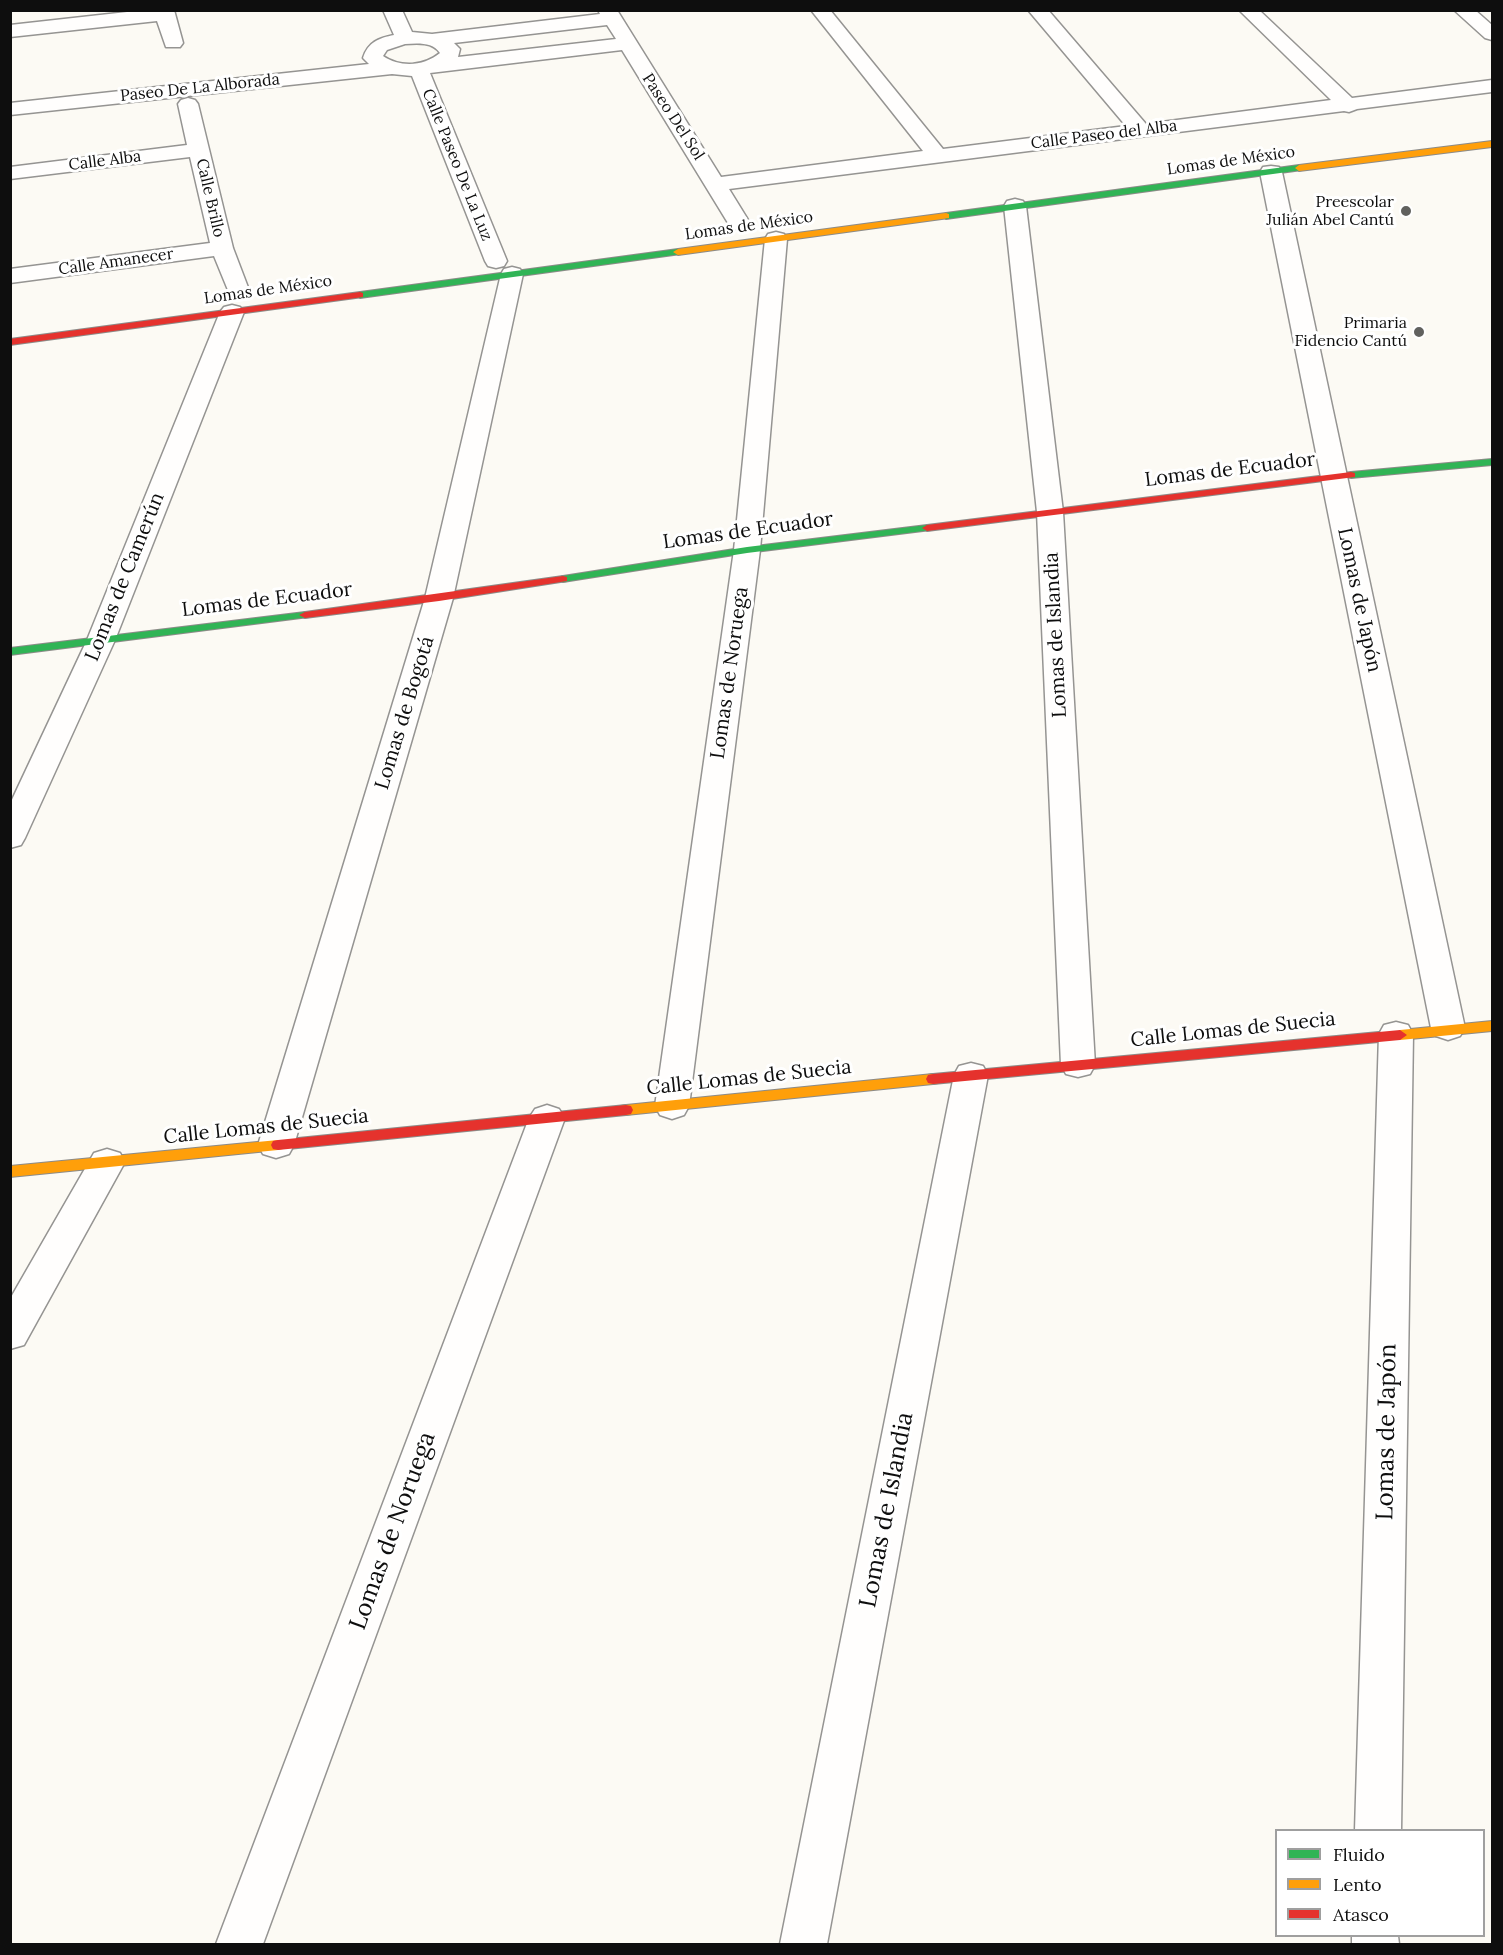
<!DOCTYPE html>
<html>
<head>
<meta charset="utf-8">
<style>
  body { margin:0 }
  #map { position:relative; width:1503px; height:1955px; overflow:hidden; background:#fcfaf4; font-family:Lora,serif }
  canvas { display:block }
  .frame { position:absolute; inset:0; border:12px solid #0e0e0e; pointer-events:none }
  .legend { position:absolute; left:1275px; top:1829px; width:210px; height:108px; box-sizing:border-box; background:#fff; border:2px solid #9f9f9f; margin:0; padding:8px 10px; list-style:none; font-size:18px; color:#0e0e0e }
  .legend li { display:flex; align-items:center; gap:12px; height:30px }
  .legend b { width:30px; border:2px solid #9f9f9f }
</style>
</head>
<body>
<div id="map">
<canvas width="1503" height="1955"></canvas>
<div class="frame"></div>
<ul class="legend">
<li><b style="height:8px;background:#30b455"></b>Fluido</li>
<li><b style="height:8px;background:#ff9f0a"></b>Lento</li>
<li><b style="height:8px;background:#e5322d"></b>Atasco</li>
</ul>
</div>
<script>
const ctx = document.querySelector('canvas').getContext('2d');
ctx.lineJoin = 'round';
function trace(path, color, width, dash) { ctx.strokeStyle = color; ctx.lineWidth = width; ctx.lineCap = dash ? 'butt' : 'round'; ctx.setLineDash(dash || []); ctx.stroke(path); }
function fillPath(path, color) { ctx.fillStyle = color; ctx.fill(path, 'evenodd'); }
function label(font, color, halo, rows, align = 'center') {
  ctx.font = font + ' Lora,serif'; ctx.lineWidth = 6; ctx.setLineDash([]); ctx.textBaseline = 'middle'; ctx.strokeStyle = halo; ctx.fillStyle = color; for (const [text, x, y, turn = 0] of rows) {
    ctx.save(); ctx.translate(x, y); ctx.rotate((+turn || 0) * Math.PI / 180); ctx.textAlign = isNaN(turn) ? turn : align; if (halo) ctx.strokeText(text, 0, 0); ctx.fillText(text, 0, 0); ctx.restore();
  }
}
const street = new Path2D(`
  M145 10H174L183 43 180 47H166L157 21 10 37V25Z
  M383 10H402L412 32 432 34 600 14 598 10H617L721 177 923 151 811 10H830L943 149 1126 126 1028 10H1048L1146 124 1331 100 1239 10H1259L1352 98 1492 80V92L1357 109 1349 112 1344 111 729 189 750 223 747 228 739 230 731 228 728 223 622 50 430 73 507 261 504 266 496 268 488 266 485 261 412 76 392 74 10 115V103L369 64 363 58C368 42 379 38 394 35ZM607 25 616 39 458 57 460 49 454 43ZM405 44C418 43 433 42 440 53 424 66 401 68 383 56L387 50Z
  M1454 10H1475L1492 25V40L1485 38Z
  M188 98 195 100 198 104 233 248 249 290 246 295 238 297 230 295 214 256 10 283V269L210 243 190 157 10 179V167L187 145 178 104 181 100Z
  M1271 166 1279 167 1282 172 1465 1028 1460 1036 1448 1040 1436 1036 1431 1028 1260 172 1263 167Z
  M1015 199 1023 201 1026 206 1063 512 1095 1065 1090 1074 1078 1077 1066 1074 1061 1065 1037 512 1004 206 1007 201Z
  M776 232 784 234 787 239 760 550 689 1106 684 1115 672 1119 660 1115 655 1106 734 550 765 239 768 234Z
  M512 267 520 269 523 274 453 598 294 1145 289 1154 276 1158 263 1154 258 1145 425 598 501 274 504 269Z
  M232 305 240 307 244 312 115 640 25 838 21 845 10 848V804L87 640 220 312 224 307Z
  M1396 1022 1408 1025 1413 1034 1401 1830H1355L1379 1034 1384 1025Z
  M971 1063 983 1066 988 1075 827 1944H780L954 1075 959 1066Z
  M547 1105 559 1109 565 1118 263 1944H216L529 1118 535 1109Z
  M107 1149 120 1153 125 1162 24 1345 10 1349V1299L94 1153Z
  M1352 1936H1398L1399 1944H1352Z`);
const fast = new Path2D(`
  M1299 165 1302 166V170L946 219 942 216 946 213Z
  M678 249 681 250V254L360 298 355 295 360 292Z
  M1492 459V465L1351 478 1346 475 1351 472Z
  M927 525 931 526V530L747 553 563 582 557 579 563 576 747 547Z
  M305 612 309 613V617L10 655V648Z`);
const slow = new Path2D(`
  M1492 141V147L1299 171 1295 168 1299 165Z
  M946 213 949 214V218L678 255 673 252 678 249Z
  M1492 1021V1031L1400 1040 1393 1035 1400 1030Z
  M933 1074 938 1075 940 1079 938 1083 933 1084 626 1115 621 1114 619 1110 621 1106 626 1105Z
  M278 1140 283 1141 285 1145 283 1149 278 1150 10 1177V1166Z`);
const jam = new Path2D(`
  M360 292 363 293V297L10 345V339Z
  M1351 472 1355 473V477L927 531 922 528 927 525Z
  M563 576 567 577V581L439 601 305 618 299 615 305 612Z
  M1400 1030 1407 1035 1400 1040 933 1084 928 1083 926 1079 928 1075 933 1074Z
  M626 1105 631 1106 633 1110 631 1114 626 1115 278 1150 273 1149 271 1145 273 1141 278 1140Z`);
trace(street, '#959492', 3);
trace(fast, '#8c8b88', 2);
trace(slow, '#8c8b88', 2);
trace(jam, '#8c8b88', 2);
fillPath(street, '#fffefd');
fillPath(fast, '#30b455');
fillPath(slow, '#ff9f0a');
fillPath(jam, '#e5322d');
for (const [x, y, r, color] of [
  [1406,211,6,"#61615e"],
  [1419,332,6,"#61615e"]
]) { const dot = new Path2D(); dot.arc(x, y, r, 0, 2 * Math.PI); ctx.fillStyle = color; ctx.fill(dot); trace(dot, '#fff', 2); }
label('16px', '#0e0e0e', '#fff', [
  ["Paseo De La Alborada",200,88,-6],
  ["Paseo Del Sol",673,117,57],
  ["Calle Paseo del Alba",1104,135,-7],
  ["Calle Alba",105,161,-7],
  ["Lomas de México",1231,161,-8],
  ["Calle Paseo De La Luz",457,165,68],
  ["Calle Brillo",210,198,77],
  ["Lomas de México",749,226,-8],
  ["Calle Amanecer",116,262,-8],
  ["Lomas de México",268,290,-8]
]);
label('16px', '#0e0e0e', '#fff', [
  ["Preescolar",1394,202],
  ["Julián Abel Cantú",1394,220],
  ["Primaria",1407,323],
  ["Fidencio Cantú",1407,341]
], 'right');
label('20px', '#0e0e0e', '#fff', [
  ["Lomas de Ecuador",1230,470,-7],
  ["Lomas de Ecuador",748,531,-8],
  ["Lomas de Camerún",125,577,-68],
  ["Lomas de Ecuador",267,600,-7],
  ["Lomas de Japón",1359,600,78],
  ["Lomas de Islandia",1056,635,-93],
  ["Lomas de Noruega",730,673,-82],
  ["Lomas de Bogotá",405,713,-73],
  ["Calle Lomas de Suecia",1233,1030,-6],
  ["Calle Lomas de Suecia",749,1078,-6],
  ["Calle Lomas de Suecia",266,1127,-6]
]);
label('24px', '#0e0e0e', '#fff', [
  ["Lomas de Japón",1387,1432,-89],
  ["Lomas de Islandia",887,1510,-79],
  ["Lomas de Noruega",393,1531,-70]
]);
</script>
</body>
</html>
